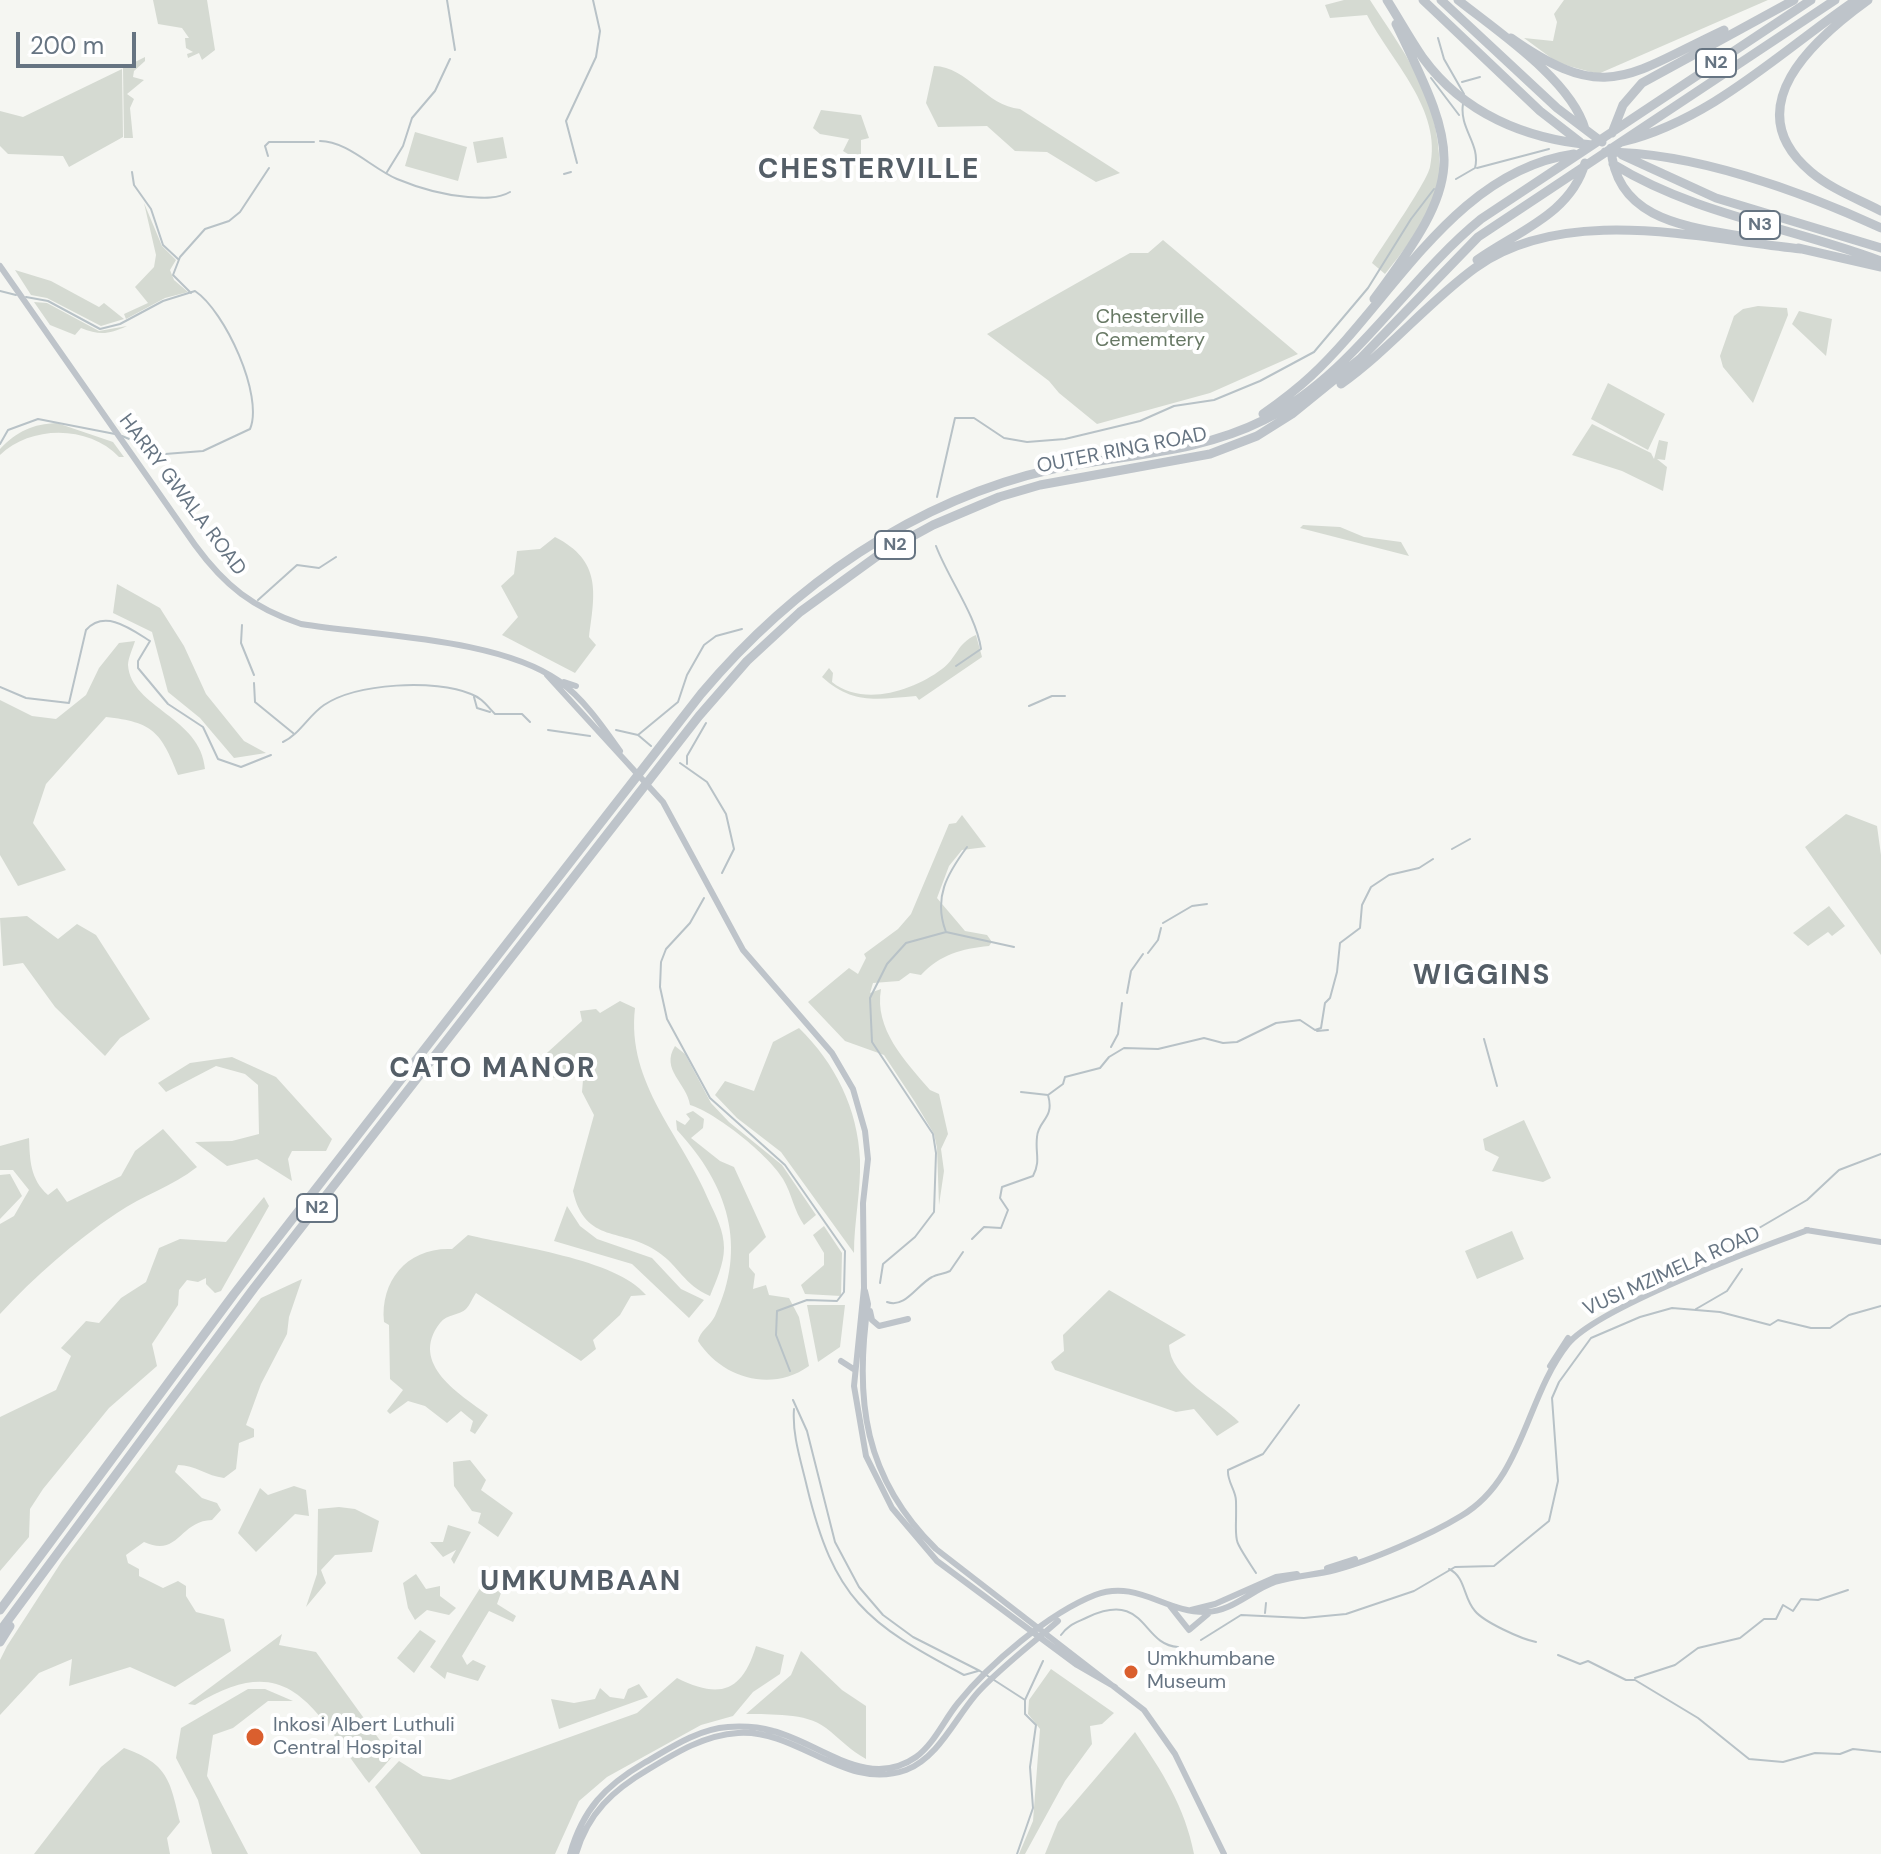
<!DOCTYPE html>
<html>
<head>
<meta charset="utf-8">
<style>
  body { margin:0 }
  #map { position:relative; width:1881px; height:1854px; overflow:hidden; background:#f5f6f2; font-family:"DM Sans",sans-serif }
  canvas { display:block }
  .scale { position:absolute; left:16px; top:32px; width:120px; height:36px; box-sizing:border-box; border:4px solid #667482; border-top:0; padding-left:10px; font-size:24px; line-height:28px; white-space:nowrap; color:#667482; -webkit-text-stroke:6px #fff; paint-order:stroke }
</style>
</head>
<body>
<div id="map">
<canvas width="1881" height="1854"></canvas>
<div class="scale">200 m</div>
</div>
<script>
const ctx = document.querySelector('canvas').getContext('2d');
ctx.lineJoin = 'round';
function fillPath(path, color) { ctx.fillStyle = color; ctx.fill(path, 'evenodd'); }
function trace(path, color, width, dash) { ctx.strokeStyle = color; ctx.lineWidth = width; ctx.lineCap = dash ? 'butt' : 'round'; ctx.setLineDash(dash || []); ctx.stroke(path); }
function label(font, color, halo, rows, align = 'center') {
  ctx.font = font + ' "DM Sans",sans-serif'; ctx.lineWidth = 8; ctx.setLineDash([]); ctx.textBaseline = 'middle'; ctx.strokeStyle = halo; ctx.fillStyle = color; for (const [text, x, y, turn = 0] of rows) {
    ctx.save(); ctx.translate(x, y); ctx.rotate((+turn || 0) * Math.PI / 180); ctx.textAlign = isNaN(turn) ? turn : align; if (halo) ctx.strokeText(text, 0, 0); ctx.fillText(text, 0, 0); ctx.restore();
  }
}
fillPath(new Path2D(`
  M153 0H207L215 50 202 60 199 53 188 58 187 54 193 52 186 48 185 38H189L182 28 158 24Z
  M1344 0H1370C1403 51 1435 91 1439 154 1439 162 1441 172 1440 179 1434 212 1406 248 1385 274L1372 263C1383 245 1427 182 1430 167 1443 110 1391 61 1367 15L1330 18 1325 5Z
  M1564 0H1768L1598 74 1558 63 1524 38 1553 41 1557 22 1554 14Z
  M145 57V61L134 71 133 77 144 80 127 94 134 99 130 108 133 138H124L123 68Z
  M934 66C968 67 986 106 1020 109L1120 173 1096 182 1047 152 1015 151 987 126 938 127 926 103Z
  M122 69 123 137 69 167 63 156 8 154 0 146V111L23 117Z
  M821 110 861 115 869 138 861 140V162L843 151 849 139 820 134 813 128Z
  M415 132 467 147 458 181 405 166Z
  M503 137 507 158 477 163 473 142Z
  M144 203 162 246 176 260 170 270 174 280 188 292 165 298 126 319 124 314 148 303 135 287 154 267 156 255Z
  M1163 240 1298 354 1210 393 1097 424 1059 393 1049 381 987 334 1130 253H1148Z
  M15 270 51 281 99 307 104 303 124 319 101 326 47 298 31 295Z
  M34 302 47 303 99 331 127 326C108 335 99 335 81 328L75 335 50 325Z
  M1758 306 1787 308 1788 315 1753 403 1723 367 1720 356 1734 316 1743 309Z
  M1799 311 1832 319 1826 356 1792 324Z
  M1608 383 1665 414 1648 450 1591 419Z
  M57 423 113 442 124 457H119C89 425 31 425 0 455V449C17 431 33 424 57 423Z
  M1592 424 1651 453 1654 459 1659 440 1668 442 1665 460 1657 459 1667 467 1663 491 1622 471 1572 455Z
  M1303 525 1340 527 1364 537 1401 542 1409 556 1300 528Z
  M555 537C602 561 595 593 589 637L596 645 575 673 502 635 518 617 501 586 514 574 517 551 540 549Z
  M117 584 160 608 184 646 206 694 244 741 266 753 234 758 200 718 168 692 152 632 113 613Z
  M976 635 982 657 919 700 916 696C877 699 853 705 822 677L829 668 833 673 832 682C863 707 913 691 942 669 957 658 957 643 976 635Z
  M135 641C133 648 128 658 128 665 131 708 201 717 205 769L178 775C161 732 153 722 106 717L46 784 33 823 66 870 18 886 0 855V700L32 716 56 719 86 695 99 668 119 643Z
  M1846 814 1877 826 1881 855V955L1805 847Z
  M962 815 986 847 962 850 949 866 937 898 965 931 987 935 992 942 989 946C961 949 941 954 921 975L910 973 899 981 873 983 870 993 881 989C874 1029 905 1061 930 1090L939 1094 948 1134 941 1149 944 1171 939 1205 937 1148 934 1134 915 1102 884 1055 845 1041 808 1002 849 968 858 974 866 958 864 954 898 929 911 914 949 824 956 823Z
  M1829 906 1845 926 1832 936 1828 932 1808 946 1793 933Z
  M27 916 58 939 77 924 96 935 150 1019 120 1038 105 1056 55 1007 23 963 3 966 0 918Z
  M620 1001 635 1008C626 1084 683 1137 709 1201 716 1216 724 1231 724 1248 724 1264 716 1281 710 1296 684 1285 679 1266 658 1252 623 1227 585 1245 573 1191L594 1115 582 1092 583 1080 572 1075 552 1078 548 1068 537 1062 582 1021 580 1011 596 1009 600 1013Z
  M799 1028C835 1063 858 1109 860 1160 861 1191 854 1222 854 1253L781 1152 737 1118 715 1095 725 1081 754 1091 773 1042Z
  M675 1046 685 1054 711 1103 729 1122 782 1165 816 1215 804 1225C794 1211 792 1194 783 1179 770 1156 715 1112 690 1105 687 1083 660 1070 675 1046Z
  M232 1057 276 1077 332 1139 326 1151H292L288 1159 292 1181 257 1159 227 1166 195 1142 232 1141 259 1134 258 1085 245 1074 216 1066 166 1092 158 1083 190 1063Z
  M693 1111 704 1119 703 1128 691 1138 720 1161 734 1167 766 1237 749 1254V1267L755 1274 753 1289 766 1285 769 1295 789 1298 799 1317 809 1366C771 1393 722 1378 698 1341 700 1331 710 1326 715 1316 748 1246 728 1185 677 1130L676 1120 685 1125 690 1119 686 1114Z
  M1524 1120 1551 1178 1543 1182 1492 1171 1499 1157 1485 1150 1483 1139Z
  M163 1129 197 1167C172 1187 143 1195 117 1213 75 1241 34 1277 0 1314V1224L14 1216 29 1190 13 1170H0V1146L29 1138C30 1160 30 1179 48 1195L57 1188 67 1202 121 1176 135 1151Z
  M10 1174 22 1196 0 1219V1175Z
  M264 1197 269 1206 221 1291 215 1293 206 1284V1278L198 1282 187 1280 179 1290 178 1305 152 1344 157 1366 109 1408 43 1489 30 1509 29 1537 0 1571V1417L56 1390 71 1356 61 1348 86 1321 99 1323 121 1298 146 1282 159 1248 180 1239 226 1242Z
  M567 1206 580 1226 597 1239 652 1258 681 1289 704 1300 689 1318 632 1264 554 1241Z
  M824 1226 842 1253 841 1296 805 1294 801 1285 824 1265V1253L813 1235Z
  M1512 1231 1524 1259 1477 1279 1465 1251Z
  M468 1235C513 1246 617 1259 646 1295L631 1296 620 1315 593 1340 596 1349 581 1361 476 1293C473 1297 470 1305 466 1309 460 1315 447 1314 440 1323 408 1364 461 1395 488 1415L475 1434 470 1431 473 1421 461 1411 447 1423 425 1406 408 1401 390 1414 387 1411 403 1390 390 1379 389 1325 384 1322C380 1280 408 1247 452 1249Z
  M302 1279 289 1317 287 1334 261 1384 246 1425 254 1429V1437L239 1443 236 1469 224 1478C207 1476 195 1465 178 1465L175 1472 202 1498 217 1503 221 1510 212 1520C179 1521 179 1558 144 1542L126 1555 128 1563 139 1569V1576L163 1588 178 1581 186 1586V1596L196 1612 224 1619 231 1651 175 1687 130 1667 69 1686 72 1659 39 1673 0 1715V1660L7 1646 62 1561 261 1298Z
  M1109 1290 1186 1335 1169 1345C1170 1378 1218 1400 1239 1422L1217 1436 1194 1409 1176 1412 1055 1370 1051 1362 1064 1351 1063 1335Z
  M807 1305H845L840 1347 818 1362Z
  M470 1460 486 1480 481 1490 513 1513 498 1537 478 1523 481 1513 472 1511 454 1486 453 1462Z
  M294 1486 306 1490 309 1516 295 1514 256 1552 238 1533 260 1488 268 1495Z
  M339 1507 355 1509 379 1521 372 1552 335 1555 321 1570 326 1583 306 1607 317 1574 318 1509Z
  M448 1525 471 1532 454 1564 451 1559 456 1550 443 1557 430 1542H443Z
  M416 1574 426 1589 440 1586V1596L456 1608 449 1615 427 1610 415 1620 408 1608 403 1583Z
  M484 1582 501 1593 497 1604 516 1616 513 1622 489 1611 462 1656 467 1665 473 1660 486 1666 478 1681 447 1672 445 1679 430 1667Z
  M420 1630 436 1641 414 1673 397 1658Z
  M282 1634 279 1645 316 1652 392 1757 369 1783C314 1712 292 1645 195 1705L188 1704Z
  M756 1646 784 1655 780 1674 753 1692 733 1716 701 1725 607 1777 579 1801 555 1854H421L375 1787 399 1761 423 1776 450 1780 637 1713 677 1678C719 1699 742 1693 756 1646Z
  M801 1651 842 1690 866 1706V1759C850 1750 840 1739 826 1728 805 1712 771 1715 746 1714L791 1675Z
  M1051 1669 1114 1713 1102 1724 1090 1726 1092 1744 1065 1781 1025 1854H1019L1033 1821 1040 1729 1028 1714 1029 1700Z
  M639 1684 648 1697 559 1729 551 1699 574 1703 595 1699 600 1688 610 1697 624 1699 628 1689Z
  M248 1689H265L293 1701H268L233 1728 213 1735 207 1776 248 1854H212L198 1800 176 1758 181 1728Z
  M1135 1732C1162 1771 1185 1807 1194 1854H1045L1058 1822Z
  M124 1748C168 1764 170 1780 180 1822L167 1838 170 1854H34L101 1767Z`), '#d5dad2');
trace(new Path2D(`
  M447 0 455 50
  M1438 38 1444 59 1464 94
  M1431 78 1459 115
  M1462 82 1480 77
  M320 141C347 141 373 169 397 179 421 189 442 195 468 197 483 198 498 199 510 192
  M268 156 265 146 269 142H314
  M577 163 566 121 596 57 600 31 593 0
  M1477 168 1549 149
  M132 172 134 185 151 209 163 245 178 259
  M387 172 403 146 412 118 435 91 450 59
  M564 174 571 172
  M1456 179 1475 168C1481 144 1459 129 1463 104
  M0 291 16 295
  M191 293 173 275 180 257 205 229 229 221 240 212 269 168
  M26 297 48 301 100 329 120 324 163 301 195 291C225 311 264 396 250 429L203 451 165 454 122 436
  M0 444 8 430 38 419 115 434
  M937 497 955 418H974L1004 438 1027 442 1065 439 1140 421 1174 406 1214 400 1260 381 1314 352 1368 288 1411 219 1434 189
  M936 546C949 580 976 615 981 649L956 666
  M258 600 297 565 319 568 336 557
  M242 625 241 643 254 675
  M254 683 255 702 293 733
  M0 687 26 698 69 703 86 630C105 609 131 629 150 641L138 661V668L168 704 203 727 218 759 241 767 271 755
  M474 697 477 708 490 712
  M1029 706 1052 696H1065
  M548 730 590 736
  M616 730 638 735 651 746
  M638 735 678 702 687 675 704 645 716 636 742 629
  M283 742C299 735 309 715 324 705 357 683 435 679 471 694 482 698 487 706 495 714H522L530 722
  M680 763 707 782 726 814 734 849 722 873
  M687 764V756L706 723
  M1452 849 1470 839
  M704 898 690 923 666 949 661 962 660 987 667 1019 710 1098 785 1165 845 1251 844 1292 837 1301 807 1300 777 1311 776 1335 790 1371
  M1163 923 1192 906 1207 904
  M946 932 1014 947
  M1148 953 1158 940 1161 928
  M1127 993 1131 971 1143 954
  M1317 1031 1328 1030
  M1484 1039 1497 1086
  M1111 1047 1118 1034 1122 1003
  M1021 1092 1048 1095
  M972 1239 984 1227 1001 1228 1008 1210 1000 1198 1002 1187 1033 1176C1041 1161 1035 1153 1037 1137 1038 1120 1055 1119 1048 1095L1063 1084 1065 1077 1100 1068 1109 1057 1124 1048 1158 1049 1204 1038 1223 1043 1237 1042 1276 1023 1300 1020 1315 1030 1321 1028 1325 1003 1330 998 1337 972 1340 943 1360 928 1362 905 1371 887 1389 875 1419 868 1433 859
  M1756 1242 1759 1228 1807 1200 1839 1170 1881 1154
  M880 1283 883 1264 915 1237 934 1212 936 1153 933 1134 872 1042 870 998 887 964 906 943 946 932C933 898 947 874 967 847
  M887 1302C905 1309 917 1285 932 1277 937 1274 944 1274 950 1271L963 1252
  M1696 1309 1727 1291 1742 1269
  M793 1400 807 1431 835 1542 859 1587 883 1615 913 1637 980 1671 1025 1700V1714L1036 1725 1030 1767 1033 1808 1017 1854
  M794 1409C792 1435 801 1461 807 1487 834 1599 866 1623 964 1675L978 1671
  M1449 1569C1466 1577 1463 1598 1475 1611 1484 1622 1521 1639 1536 1642
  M1256 1573C1230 1533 1237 1547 1236 1501 1236 1490 1227 1482 1228 1470L1263 1454 1299 1405
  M1265 1613 1266 1603
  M1061 1635C1069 1624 1076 1623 1088 1617 1147 1590 1141 1645 1178 1647
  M1201 1640 1241 1615 1304 1618 1346 1614 1414 1591 1455 1567 1494 1566 1549 1521 1558 1481 1552 1398 1559 1382 1591 1338 1640 1317 1672 1308 1720 1312 1770 1325 1778 1320 1811 1328H1830L1849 1315 1881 1306
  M1558 1655 1580 1664 1588 1661 1626 1680H1635L1698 1718 1749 1759 1783 1762 1815 1753 1840 1754 1853 1749 1881 1752
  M1635 1678 1675 1665 1698 1648 1740 1638 1764 1619H1776L1783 1605 1793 1611 1801 1599 1818 1600 1848 1590
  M1025 1700 1043 1661`), '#b8c2c7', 2);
trace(new Path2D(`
  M0 266 195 545C225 586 253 608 301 624 375 636 499 638 559 681 584 699 603 727 620 751
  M547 675 663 802 743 950 832 1053 853 1089 865 1131 868 1159 863 1203 864 1288 854 1386 866 1456 892 1508 937 1561 1077 1665 1115 1687
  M564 682 576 686
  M1806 1230 1881 1242
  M865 1291 868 1304C854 1400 864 1478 936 1549L1144 1710 1175 1754 1224 1854
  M870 1311 872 1320 879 1326 908 1319
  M841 1361 855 1370
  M1550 1366 1568 1338
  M1327 1568 1355 1559
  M1170 1606 1189 1630 1208 1614
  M1191 1610 1215 1604 1276 1577 1297 1574
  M570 1854C583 1809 605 1786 644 1763 670 1748 698 1729 728 1727 743 1726 759 1727 773 1731 820 1743 868 1791 916 1757 934 1744 944 1720 958 1703 989 1664 1049 1613 1095 1595 1137 1579 1166 1613 1206 1612 1231 1612 1252 1590 1275 1582 1294 1576 1315 1575 1335 1570 1370 1561 1430 1535 1461 1516 1524 1479 1525 1398 1568 1344 1597 1308 1758 1248 1808 1230
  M576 1854C588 1813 613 1790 649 1769 677 1752 705 1735 738 1733 799 1729 845 1792 906 1770 940 1757 957 1714 980 1690 1004 1665 1032 1644 1058 1621`), '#bec4ca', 6);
trace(new Path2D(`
  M1387 0C1399 19 1410 39 1423 58 1463 113 1525 139 1592 145
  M1423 0 1540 111 1580 142
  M1441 0 1557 108 1602 142
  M1458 0C1497 31 1571 80 1585 129
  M1868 0C1814 39 1735 108 1811 172 1831 189 1858 199 1881 211
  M1511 38C1606 105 1628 75 1724 30
  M1612 133 1623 105 1642 83 1794 0
  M1622 142C1712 120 1781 51 1856 0
  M1611 148C1616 223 1693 227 1752 238
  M1605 152C1693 152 1801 191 1881 228
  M1622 155 1716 198 1881 248
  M1613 164C1696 215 1791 227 1881 261
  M1798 248 1881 267
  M1477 260C1516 232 1571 214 1585 163
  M1374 299C1465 177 1462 158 1396 24
  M1341 384C1389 350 1427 303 1475 268 1564 204 1698 238 1801 249
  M1263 414C1280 402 1296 390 1311 376 1393 300 1454 171 1574 154
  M0 1610 234 1294 701 694C792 586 914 500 1053 469 1125 454 1196 454 1264 420 1353 375 1405 281 1481 219L1811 0
  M0 1631 254 1288 699 716 747 661 800 612 880 554 933 525 999 497 1040 485 1210 454 1257 436 1292 414 1361 358 1478 237 1835 0
  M0 1642 10 1626`), '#bec4ca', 9);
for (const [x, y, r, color] of [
  [1131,1672,8,"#da5f2e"],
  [255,1737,10,"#da5f2e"]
]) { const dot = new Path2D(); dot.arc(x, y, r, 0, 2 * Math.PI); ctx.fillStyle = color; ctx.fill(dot); trace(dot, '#fff', 3); }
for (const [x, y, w] of [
  [1716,63,40],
  [1760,225,40],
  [895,545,40],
  [317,1208,40]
]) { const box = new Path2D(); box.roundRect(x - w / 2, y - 14, w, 28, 6); ctx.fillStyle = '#fff'; ctx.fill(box); trace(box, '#667482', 2); }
label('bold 18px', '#667482', null, [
  ["N2",1716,63],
  ["N3",1760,225],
  ["N2",895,545],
  ["N2",317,1208]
]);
label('20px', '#687965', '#fff', [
  ["Chesterville",1150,318],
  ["Cememtery",1150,341]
]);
label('20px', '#667482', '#fff', [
  ["OUTER RING ROAD",1122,451,-11],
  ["HARRY GWALA ROAD",182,495,53],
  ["VUSI MZIMELA ROAD",1672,1272,-24]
]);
label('20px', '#667482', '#fff', [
  ["Umkhumbane",1147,1660],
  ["Museum",1147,1683],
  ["Inkosi Albert Luthuli",273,1726],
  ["Central Hospital",273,1749]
], 'left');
ctx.letterSpacing = '2px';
label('bold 28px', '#545e67', '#fff', [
  ["CHESTERVILLE",869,171],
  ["WIGGINS",1482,977],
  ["CATO MANOR",493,1070],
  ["UMKUMBAAN",581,1583]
]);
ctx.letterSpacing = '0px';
</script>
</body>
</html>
